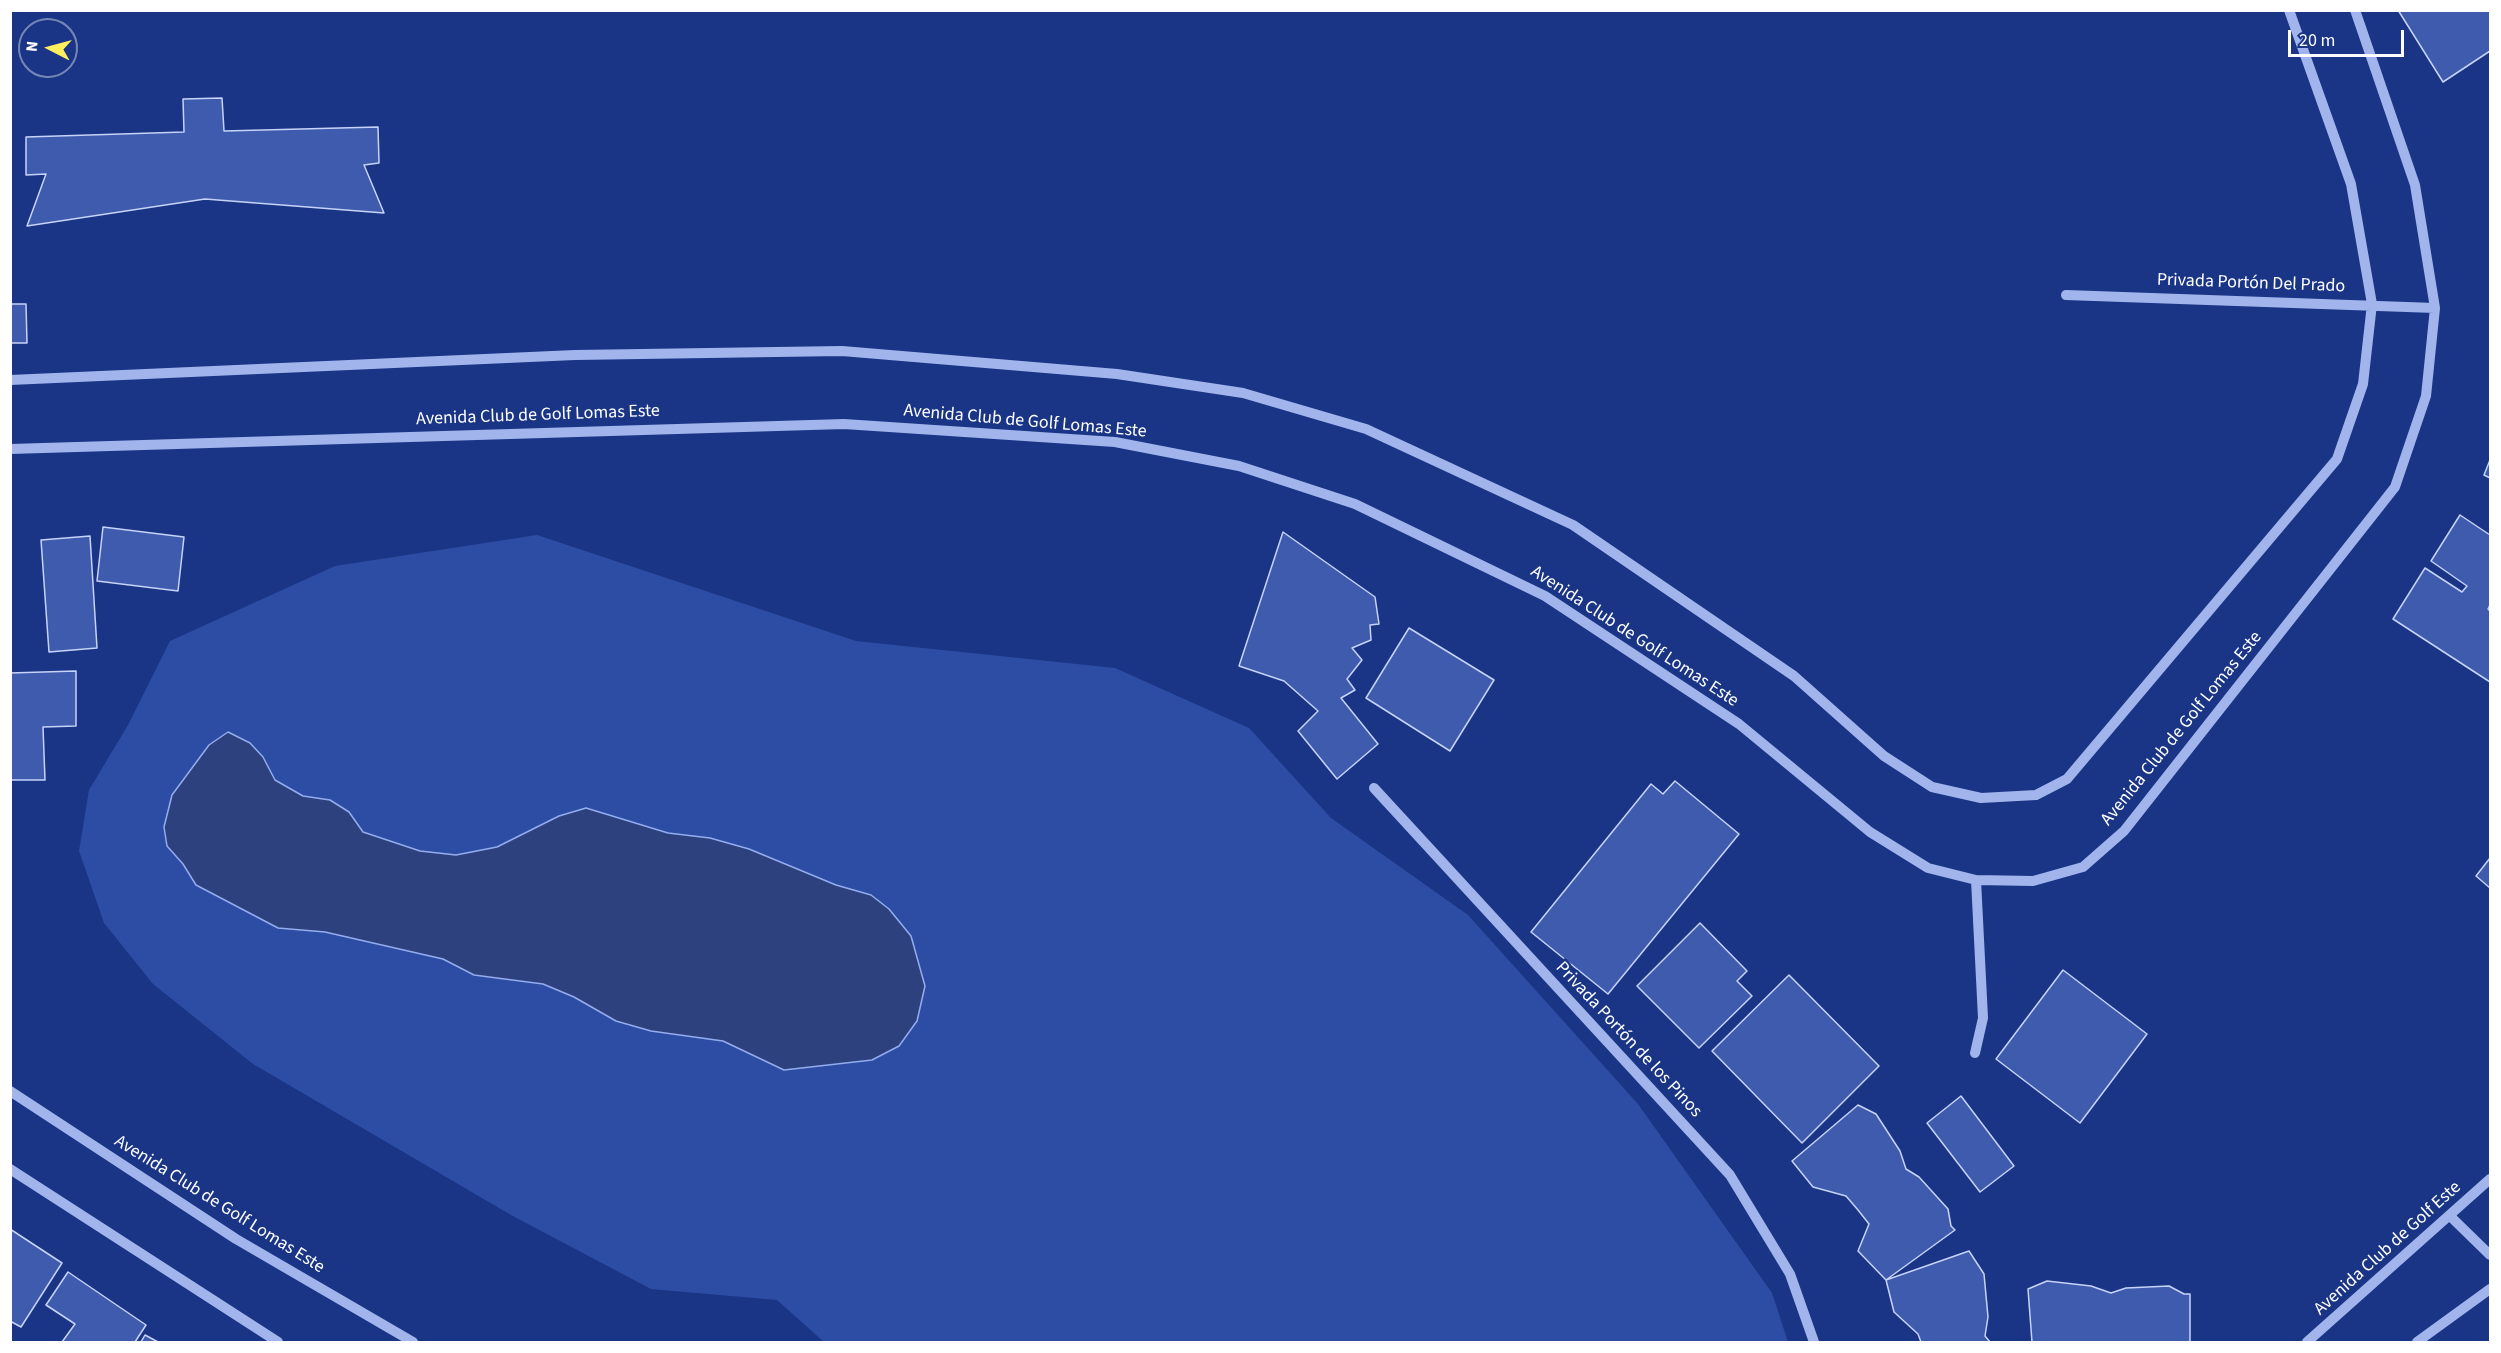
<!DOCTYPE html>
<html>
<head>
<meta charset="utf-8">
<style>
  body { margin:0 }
  #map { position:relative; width:2501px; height:1353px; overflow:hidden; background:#1a3586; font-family:"Source Sans 3",sans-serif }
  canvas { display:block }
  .frame { position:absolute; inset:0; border:12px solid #fff; pointer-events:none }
  .north { position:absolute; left:18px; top:18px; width:60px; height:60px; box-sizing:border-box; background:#1a3586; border:2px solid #7686b6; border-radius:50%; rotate:276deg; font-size:16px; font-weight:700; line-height:24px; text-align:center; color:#fff }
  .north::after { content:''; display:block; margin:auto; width:21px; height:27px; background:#feed5d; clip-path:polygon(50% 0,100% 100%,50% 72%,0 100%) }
  .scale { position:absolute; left:2288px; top:30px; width:116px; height:27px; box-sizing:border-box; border:3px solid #fff; border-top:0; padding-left:8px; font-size:18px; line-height:21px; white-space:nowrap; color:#fff; -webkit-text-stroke:4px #1a3586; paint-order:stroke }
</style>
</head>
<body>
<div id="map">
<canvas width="2501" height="1353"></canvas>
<div class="frame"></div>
<div class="north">N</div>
<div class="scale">20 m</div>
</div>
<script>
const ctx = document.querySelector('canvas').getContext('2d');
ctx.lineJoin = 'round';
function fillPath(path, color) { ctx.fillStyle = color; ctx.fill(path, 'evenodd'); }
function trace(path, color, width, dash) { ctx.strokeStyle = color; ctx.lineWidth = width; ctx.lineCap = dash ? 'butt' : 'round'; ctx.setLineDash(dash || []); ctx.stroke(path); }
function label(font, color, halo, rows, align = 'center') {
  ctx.font = font + ' "Source Sans 3",sans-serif'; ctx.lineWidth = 5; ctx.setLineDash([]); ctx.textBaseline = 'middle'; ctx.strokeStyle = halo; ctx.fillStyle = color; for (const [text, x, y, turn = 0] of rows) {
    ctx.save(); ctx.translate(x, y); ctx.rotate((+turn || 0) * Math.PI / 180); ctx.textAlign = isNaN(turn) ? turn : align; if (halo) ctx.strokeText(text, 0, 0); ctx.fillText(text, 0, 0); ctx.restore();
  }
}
fillPath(new Path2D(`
  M537 535 856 641 1115 668 1249 728 1331 818 1468 915 1638 1104 1772 1293 1788 1342H824L777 1300 651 1289 511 1215 253 1064 153 984 104 923 79 851 89 790 128 725 170 641 335 566Z`), '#2d4da4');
const water = new Path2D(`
  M228 732 250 743 263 757 275 780 303 796 330 800 349 812 363 832 420 851 456 855 497 847 559 816 586 808 668 833 710 838 749 849 836 885 871 895 889 909 911 936 925 986 917 1021 899 1046 872 1060 784 1070 723 1041 651 1031 616 1021 574 997 543 984 474 975 443 959 325 932 278 928 196 885 183 864 167 846 164 827 172 795 209 745Z`);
fillPath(water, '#2d417e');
trace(water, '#94adee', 1.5);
const building = new Path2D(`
  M2398 10H2490V51L2443 82Z
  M222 98 224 131 378 127 379 163 364 165 384 213 205 199 27 226 46 174 26 175V137L184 132 183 99Z
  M10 304H26L27 343H10Z
  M2490 460V478L2484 475Z
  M2460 515 2490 535V605L2488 609 2490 611V682L2393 619 2425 568 2462 592 2467 586 2431 561Z
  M103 527 184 537 178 591 97 581Z
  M1283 532 1375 597 1379 624 1370 625 1371 640 1352 648 1362 660 1347 679 1355 690 1341 698 1378 744 1337 779 1298 731 1318 711 1284 681 1239 666Z
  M90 536 97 648 49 652 41 540Z
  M1409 628 1494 680 1450 751 1366 698Z
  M76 671V726L43 727 45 780H10V673Z
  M1675 781 1739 834 1608 994 1531 932 1651 784 1663 794Z
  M2490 858V888L2476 876Z
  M1700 923 1747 971 1737 981 1752 996 1699 1048 1637 986Z
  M2063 970 2147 1034 2080 1123 1996 1059Z
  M1789 975 1879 1066 1802 1143 1712 1051Z
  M1961 1096 2014 1166 1980 1192 1927 1123Z
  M1858 1105 1876 1114 1900 1151 1906 1169 1919 1177 1948 1209 1951 1226 1955 1230 1886 1280 1858 1251 1869 1224 1858 1210 1846 1196 1813 1187 1792 1161Z
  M10 1229 62 1263 21 1327 10 1321Z
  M1969 1251 1984 1274 1988 1317 1985 1336 1990 1342H1921L1918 1334 1894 1312 1886 1280Z
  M68 1272 146 1325 135 1342H62L75 1324 46 1305Z
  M2047 1281 2091 1286 2111 1293 2126 1288 2169 1286 2184 1294H2190V1342H2032L2028 1289Z
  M145 1335 158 1342H141Z`);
fillPath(building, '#3e5bad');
trace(building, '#c6d4f9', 1.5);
trace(new Path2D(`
  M2066 295 2435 308
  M10 380 575 355 842 351 1117 374 1243 393 1366 429 1573 525 1794 676 1884 756 1932 787 1981 798 2036 795 2067 779 2337 459 2363 384 2372 304 2351 184 2289 10
  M10 449 844 424 1115 442 1239 466 1355 504 1545 596 1739 724 1870 832 1928 868 1976 880 2033 881 2083 867 2124 831 2395 487 2426 396 2435 308 2415 185 2355 10
  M1374 788 1730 1175 1790 1274 1814 1342
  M1975 1053 1983 1018 1976 880
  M10 1091 236 1239 413 1342
  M10 1169 278 1342
  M2450 1216 2490 1255
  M2307 1342 2490 1179
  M2417 1342 2490 1289`), '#a1b5ec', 10);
label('18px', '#fff', '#1a3586', [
  ["Privada Portón Del Prado",2251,284,2],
  ["Avenida Club de Golf Lomas Este",538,416,-2],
  ["Avenida Club de Golf Lomas Este",1025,422,5],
  ["Avenida Club de Golf Lomas Este",1634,637,33],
  ["Avenida Club de Golf Lomas Este",2182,729,-51],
  ["Privada Portón de los Pinos",1628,1040,47],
  ["Avenida Club de Golf Lomas Este",219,1205,32],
  ["Avenida Club de Golf Este",2388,1249,-42]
]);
</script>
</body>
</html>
